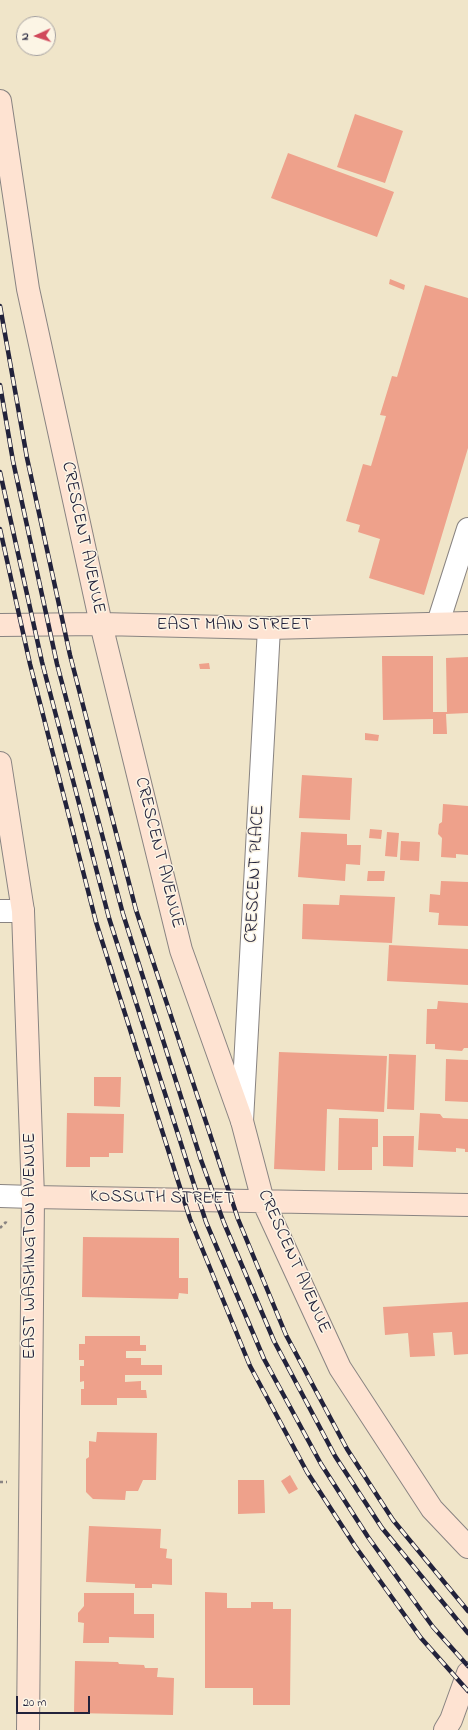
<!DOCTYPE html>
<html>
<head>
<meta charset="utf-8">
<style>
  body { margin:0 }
  #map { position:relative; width:468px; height:1730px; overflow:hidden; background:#f0e5c9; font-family:"Indie Flower",sans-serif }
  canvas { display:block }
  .north { position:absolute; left:16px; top:16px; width:40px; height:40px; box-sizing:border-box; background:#fcf5e5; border:1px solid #a5a1a1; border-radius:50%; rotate:267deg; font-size:11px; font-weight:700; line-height:16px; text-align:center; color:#22223b }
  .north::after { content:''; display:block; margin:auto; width:14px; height:18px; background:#d1495b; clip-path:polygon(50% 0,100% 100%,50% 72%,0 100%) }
  .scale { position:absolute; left:16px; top:1696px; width:74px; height:18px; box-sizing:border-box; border:2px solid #22223b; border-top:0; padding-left:5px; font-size:12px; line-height:14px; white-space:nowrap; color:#22223b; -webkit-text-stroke:3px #fcf5e5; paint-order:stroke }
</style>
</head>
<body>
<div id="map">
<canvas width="468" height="1730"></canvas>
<div class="north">N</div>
<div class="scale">20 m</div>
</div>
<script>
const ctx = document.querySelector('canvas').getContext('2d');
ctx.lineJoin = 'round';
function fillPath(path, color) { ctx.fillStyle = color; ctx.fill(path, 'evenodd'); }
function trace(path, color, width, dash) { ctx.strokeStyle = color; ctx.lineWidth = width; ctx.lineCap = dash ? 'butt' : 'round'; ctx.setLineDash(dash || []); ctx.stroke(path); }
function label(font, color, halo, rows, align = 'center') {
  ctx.font = font + ' "Indie Flower",sans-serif'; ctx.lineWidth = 3; ctx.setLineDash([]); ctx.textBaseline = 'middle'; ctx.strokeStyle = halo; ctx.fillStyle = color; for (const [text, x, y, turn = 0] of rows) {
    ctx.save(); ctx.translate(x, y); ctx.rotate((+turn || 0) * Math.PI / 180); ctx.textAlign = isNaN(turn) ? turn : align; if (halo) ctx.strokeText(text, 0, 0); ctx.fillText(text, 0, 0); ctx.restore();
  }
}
fillPath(new Path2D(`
  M355 114 403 131 385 183 337 167Z
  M288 153 394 192 377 237 271 198Z
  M390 279 405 285 404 290 389 284Z
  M425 285 468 298V448L424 595 369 578 380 539 358 532 360 525 346 521 363 464 371 466 386 416 380 415 392 376 397 377Z
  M382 656H433V712H447L446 658 468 657V713L446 714 447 734H433V719L383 720Z
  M209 663 210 669H200L199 664Z
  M365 733 379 735 378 741 365 740Z
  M302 775 352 778 350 820 299 818Z
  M443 804 468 806V855L456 854V858L441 857 442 838 438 834 439 824 442 822Z
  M370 829 382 830 381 839 369 838Z
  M301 832 347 834V845H361L360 865 346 864 345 881 298 877Z
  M387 832 399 833 397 857 385 856Z
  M401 841 420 842 419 861 400 860Z
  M368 871H385L384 881H367Z
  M441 881 468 882V926L438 925 439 913 429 912 430 894 440 895Z
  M340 895 395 897 392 943 302 939 303 904 339 905Z
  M389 945 468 949V985L387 981Z
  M438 1001 468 1003V1048H464L462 1051 435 1049V1044H426L427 1009H437Z
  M279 1052 387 1056 384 1112 327 1109 325 1171 274 1169Z
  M389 1054 416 1055 414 1110 387 1109Z
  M446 1059 468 1060V1102L445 1101Z
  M94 1077H121L120 1107 94 1106Z
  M67 1113 124 1114 123 1153H109V1157H90V1167H66Z
  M420 1113 440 1114 443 1118 468 1119V1152H465V1149L456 1148V1152L418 1150Z
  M339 1118 378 1119V1147H372V1170H338Z
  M383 1136H414L413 1167 383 1166Z
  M83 1237 179 1238V1278H188V1294L179 1293 178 1299 82 1297Z
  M468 1302V1354L454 1355 452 1332 433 1333 435 1356 410 1357 408 1333 385 1335 383 1307Z
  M85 1336H140V1345H146V1351H126V1358H141V1365H162V1375H125V1382L141 1381V1390H146L147 1398H117V1405H81V1389H84V1381L80 1382V1366H84V1360H79V1344H85Z
  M97 1432 157 1433 156 1480H143L138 1491H126L125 1500 93 1499 86 1492V1459L89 1457V1441L96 1442Z
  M290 1475 298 1489 289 1494 281 1481Z
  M238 1480H264L265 1513 238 1514Z
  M89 1526 161 1529 160 1548 167 1549 166 1558 172 1559V1585L152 1584V1588H135V1584L86 1582Z
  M205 1592 227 1593V1608H251V1602H273V1609H291L290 1705H253V1688H205Z
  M84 1593H134V1614H154V1638L109 1637V1643H83L84 1623 78 1622V1613L84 1606Z
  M75 1661 118 1662 119 1664 144 1665 145 1668H158L157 1677 174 1678 173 1715 74 1713Z`), '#eea18b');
const street = new Path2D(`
  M438 623 468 529
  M0 911H23
  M242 1121 269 628
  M0 1196 33 1197`);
const secondary = new Path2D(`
  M0 101 28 289 101 624 181 950 242 1121 263 1201 340 1368 432 1509 468 1547
  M0 625 101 624 269 628 468 623
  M0 763 23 911 33 1197 28 1730
  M33 1197 468 1205
  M445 1730 451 1720 468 1673`);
trace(street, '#898482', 24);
trace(secondary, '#898482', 24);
trace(new Path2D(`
  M0 1228 6 1222V1219
  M0 1482H7`), '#898482', 2.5, [3, 3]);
trace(street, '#fff', 22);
trace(secondary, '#fee3d2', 22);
const rail = new Path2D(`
  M0 306 27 458 70 655 136 910 238 1219 286 1335 347 1449 393 1520 468 1611
  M0 385 13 461 57 664 123 914 201 1160 224 1223 274 1341 335 1456 382 1528 468 1633
  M0 472 42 662 109 918 206 1222 264 1359 321 1464 368 1537 433 1627 468 1666
  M0 529 30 664 96 922 190 1219 250 1366 307 1472 355 1546 421 1638 468 1691`);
trace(rail, '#22223b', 4.5);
trace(rail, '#fcf5e5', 3, [9]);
label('18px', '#22223b', '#fcf5e5', [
  ["CRESCENT AVENUE",82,538,78],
  ["EAST MAIN STREET",234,626],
  ["CRESCENT AVENUE",158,853,76],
  ["CRESCENT PLACE",256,874,-87],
  ["KOSSUTH STREET",162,1199,1],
  ["EAST WASHINGTON AVENUE",31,1246,-90],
  ["CRESCENT AVENUE",293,1262,66]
]);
</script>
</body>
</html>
